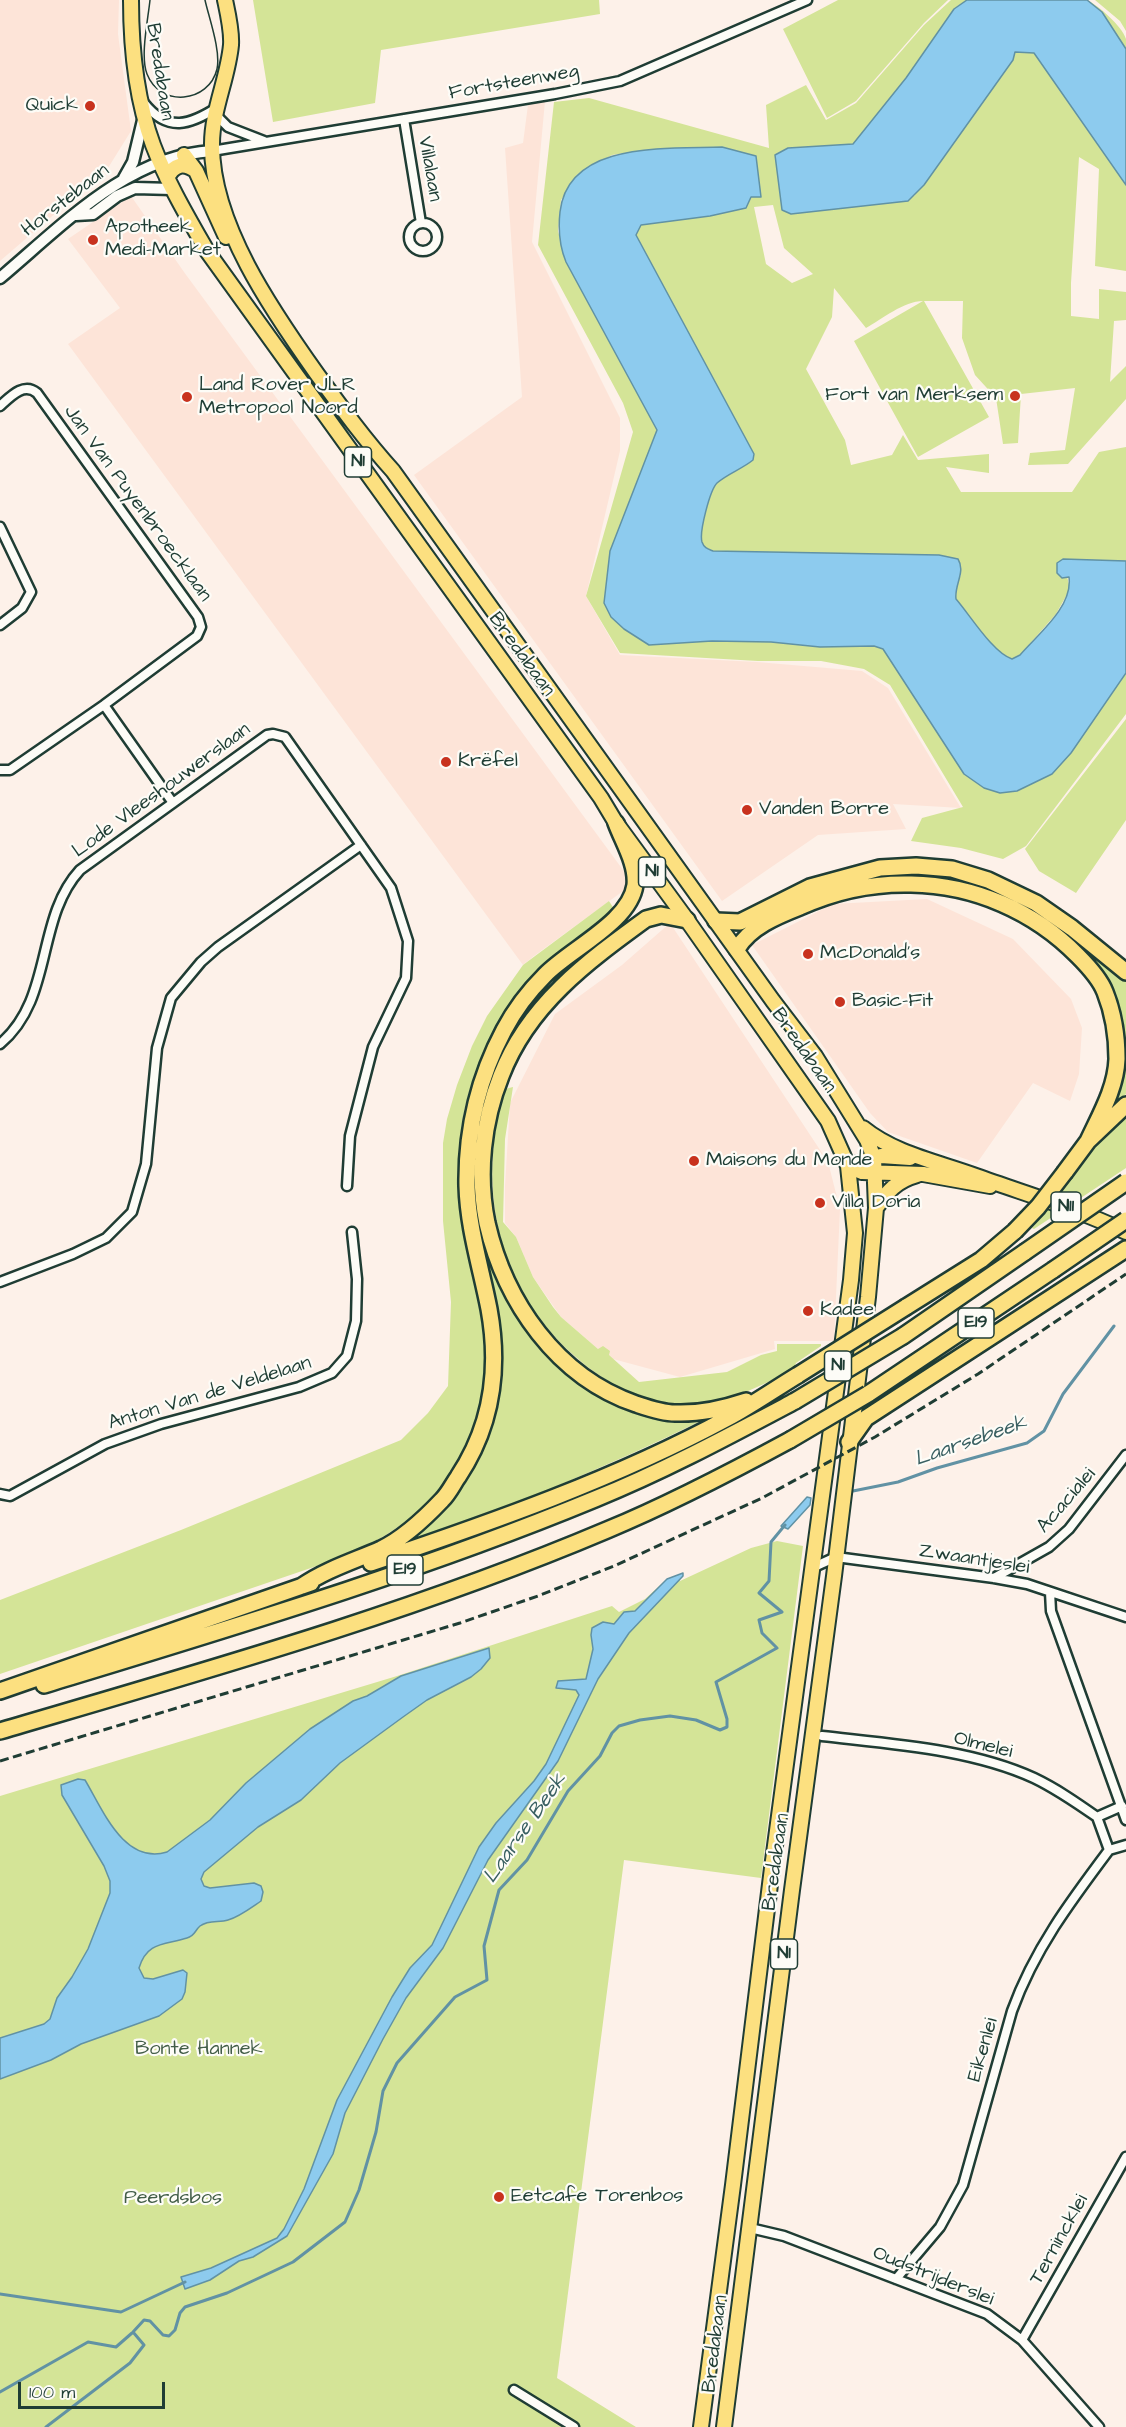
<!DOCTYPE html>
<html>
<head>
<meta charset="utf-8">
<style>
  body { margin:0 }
  #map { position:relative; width:1126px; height:2427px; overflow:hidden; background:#fdf1e9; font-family:"Architects Daughter",sans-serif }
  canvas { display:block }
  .scale { position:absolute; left:18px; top:2382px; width:147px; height:27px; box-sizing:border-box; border:3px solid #1f3d34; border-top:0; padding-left:8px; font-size:18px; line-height:21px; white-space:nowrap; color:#1f3d34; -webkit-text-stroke:4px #fdfcf7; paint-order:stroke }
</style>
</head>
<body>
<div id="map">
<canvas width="1126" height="2427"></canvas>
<div class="scale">100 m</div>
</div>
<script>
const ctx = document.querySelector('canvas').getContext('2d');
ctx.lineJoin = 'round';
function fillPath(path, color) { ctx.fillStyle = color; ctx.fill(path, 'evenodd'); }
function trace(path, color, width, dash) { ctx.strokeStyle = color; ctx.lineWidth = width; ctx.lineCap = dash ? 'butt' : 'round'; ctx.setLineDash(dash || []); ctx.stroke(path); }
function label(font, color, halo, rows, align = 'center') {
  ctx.font = font + ' "Architects Daughter",sans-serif'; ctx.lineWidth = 4.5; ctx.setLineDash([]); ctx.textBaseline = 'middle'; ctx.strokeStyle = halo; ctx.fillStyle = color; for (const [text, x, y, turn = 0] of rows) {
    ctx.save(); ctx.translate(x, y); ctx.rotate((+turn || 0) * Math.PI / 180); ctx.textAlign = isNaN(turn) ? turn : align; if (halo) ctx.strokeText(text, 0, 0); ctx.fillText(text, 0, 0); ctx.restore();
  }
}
fillPath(new Path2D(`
  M0 0H119L118 34 131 131 108 168 0 261Z
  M545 101 532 242 620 418V451L586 596 620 655 757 662 862 671 888 688 961 808 893 804 906 829 818 835 722 901 414 475 522 397 505 148 523 143 528 105Z
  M131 196 184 272 626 874 630 886 534 956 523 965 68 344 120 308 68 239Z
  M927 899 1013 939 1071 999 1082 1028 1079 1074 1070 1101 1033 1083 977 1163 888 1132 870 1113 752 945 833 904Z
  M670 923 828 1162 840 1209 834 1341H774L775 1349 680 1377 613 1359 598 1349 561 1317 533 1277 516 1237 505 1223V1186L510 1103 555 1014 622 965Z`), '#fde4d8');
fillPath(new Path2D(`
  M253 0H599L600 14 381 50 375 103 273 122Z
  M838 0H948L924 23 856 101 827 118 783 29Z
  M951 0H967L954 9 906 78 853 144 788 148 914 196 1013 60 1015 52 1034 53 1126 185V271L1095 266 1099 169 1079 157 1071 283V316L1099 319V289L1126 292V320L1114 321 1110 382 1126 366V399L1068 464 1028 465 1030 453 1065 450 1075 388 1021 394 1018 443 1003 444 996 398 975 375 962 338 963 301H924L989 417 918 457 854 341 923 301C904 301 882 319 866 328L834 288 832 317 806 369 845 440 851 465 892 455 903 435 918 460 989 454V473L946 467 961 492H1072L1099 452 1126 447V561L1063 559 1070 589 1056 614 1020 655 1012 659C993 653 970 616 956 599L955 591 961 574 939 555 713 551C708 549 704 548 702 542 699 532 710 490 717 483 727 474 742 469 753 460L754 454 636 235 641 225 710 216 746 208 751 197H760L756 156 722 147 632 152 612 155 577 175 561 200 558 231 566 262 657 430 608 585 604 603 624 629 649 645 712 641 771 642 820 647 874 646 883 649 964 774 1000 793 1017 791 1052 774 1071 753 1126 673V714L1026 846 1003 859 961 848 911 841 922 818 963 807 890 685 864 669 821 661H758L620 653 586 596 633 432 623 403 538 245 554 102 589 98 769 148 766 105 806 85 826 120 856 103 924 25ZM773 205 784 248 813 274 792 283 766 264 754 207Z
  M1087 0C1099 6 1122 26 1126 39 1126 42 1126 46 1126 49L1102 12Z
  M1095 0H1126V31L1120 21Z
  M1126 719V820L1076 893 1039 871 1025 849Z
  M1015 899 1031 907 1126 977V1094L1110 1109 1119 1078 1109 996 1022 908Z
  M609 901 614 909C592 927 567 943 546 963 502 1006 469 1069 461 1130 453 1192 471 1249 480 1310 499 1429 457 1504 349 1555L0 1674V1600L181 1530 401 1440 428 1413 448 1386 451 1302 443 1221V1143L447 1119 457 1085 472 1046 487 1016 523 965Z
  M513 1087 505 1139 503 1222 516 1237 533 1277 553 1307 561 1317 598 1349 603 1346 610 1351 609 1355 639 1382 727 1372 761 1355 777 1351V1344H821V1346L796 1363 794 1368C756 1390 710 1411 665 1403 628 1396 597 1377 570 1352 496 1283 476 1184 505 1089Z
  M484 1089 490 1094 484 1115 495 1264 579 1379 705 1419C607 1467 505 1509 402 1546L464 1484 481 1450 496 1399 477 1233 472 1159Z
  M1126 1112V1168L1034 1229 1032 1228C1065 1189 1090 1148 1126 1112Z
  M777 1541 803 1546 761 1878 624 1860 557 2378 636 2427H0V1796L397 1676 612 1606 619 1612 645 1599 667 1579 677 1575 680 1581 751 1548Z`), '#d4e497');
const water = new Path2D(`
  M967 0H1087L1102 12 1126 49V185L1034 53 1015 52 1013 60 924 185 908 201 791 214 782 210 775 155 788 148 853 144 906 78 954 9Z
  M722 147 756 156 761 197H751L746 208 710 216 641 225 636 235 754 454 753 460C742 469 727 474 717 483 710 490 699 532 702 542 704 548 708 549 713 551L939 555 958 559C966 572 954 585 956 599 970 615 993 653 1012 659L1020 655C1038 634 1073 607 1069 577L1062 578 1057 573V563L1063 559 1126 561V673L1071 753 1052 774 1017 791 1000 793 984 788 964 774 883 649 874 646 820 647 771 642 712 641 649 645 624 629 611 617 604 603 610 551 657 430 566 262C559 245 558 230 560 212 568 140 669 149 722 147Z
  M807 1497 811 1498 810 1505 788 1529 781 1526Z
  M683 1573V1576L629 1633 598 1679 558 1761 488 1860 443 1948 406 1998 383 2039 345 2113 333 2154 287 2236 253 2257 239 2261 210 2280 185 2289 181 2277 211 2268 277 2238 284 2229 304 2189 337 2100 392 1997 410 1968 432 1945 479 1847 496 1823 534 1781 546 1764 579 1695 576 1690 556 1688 558 1681 586 1679 593 1649 591 1635 592 1628 603 1622 614 1624 624 1612 635 1611 667 1579Z
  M489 1648 490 1658 481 1669 471 1677 427 1700 403 1717 340 1763 301 1800 258 1827 204 1872 201 1879 204 1886 210 1888 254 1883 261 1886 263 1892 261 1901C252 1907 239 1917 228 1920 219 1923 209 1919 200 1926 195 1930 195 1936 187 1938 165 1945 147 1941 139 1968L144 1978 153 1979 183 1970 187 1973 185 1992 182 1999 159 2016 81 2044 51 2060 0 2079V2038L44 2024 50 2019 57 1998 72 1977 88 1949 110 1893V1881L104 1866 62 1795 61 1785 78 1779 85 1780C103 1810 124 1865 167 1852L210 1820 246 1783 310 1729 353 1701 367 1696 401 1676Z`);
fillPath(water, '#8dcbee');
trace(water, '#6192a4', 1.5);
trace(new Path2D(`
  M853 1491 898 1482 937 1468 1027 1443 1044 1431 1063 1394 1114 1326
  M0 2294 121 2312 185 2282
  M0 2392 88 2342 116 2347 132 2333
  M46 2427 130 2363 144 2345 133 2332 144 2320 150 2321 163 2335 169 2336 175 2330 180 2313 185 2307 227 2293 293 2262 345 2222 359 2190 376 2132 383 2091 397 2063 455 1997 487 1980 484 1946 499 1890 527 1860 568 1791 600 1756 612 1733 619 1726 640 1720 670 1716 696 1720 720 1730 727 1727V1719L716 1682 777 1648 762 1633 759 1620 782 1612 759 1593 769 1581 771 1542 785 1525`), '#6192a4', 3);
const minor = new Path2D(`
  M144 103C168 133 190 125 218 107
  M216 115 228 127 264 141
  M404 119 421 223
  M212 151 555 94 620 81 807 0
  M409 237a14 14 0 1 1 28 0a14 14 0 1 1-28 0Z
  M0 406C11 396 24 382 37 393L198 617 201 627 197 636 104 705 10 770H0
  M0 527 31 592 22 608 0 625
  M104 705 173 803
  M0 1044C54 999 35 919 80 870L267 735 273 734 285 737 391 888 408 941 406 978 373 1047 350 1136 347 1186
  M0 1282 73 1254 106 1238 132 1212 146 1164 157 1048 171 998 201 962 218 947 361 845
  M0 1494 10 1496 105 1444 161 1424 299 1387 332 1373 347 1356 356 1321 357 1279 352 1232
  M814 1567 836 1557 994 1578 1027 1584 1126 1617
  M994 1578 1049 1547 1069 1529 1126 1455
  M1050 1592 1051 1611 1126 1820
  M822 1736C891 1744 971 1749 1034 1778 1057 1789 1077 1803 1097 1817
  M1097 1817 1109 1850
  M1097 1817 1122 1806
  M750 2228 784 2236 987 2314 1022 2340 1099 2427
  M896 2279 940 2227 963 2185 1012 2011C1034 1950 1070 1902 1109 1850L1126 1845
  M1022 2340 1126 2157
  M514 2390 574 2427`);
const tertiary = new Path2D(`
  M124 178 133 162 144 116
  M76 215 93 214 117 196 135 188 172 189
  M0 278C62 226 127 156 212 151`);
const primary = new Path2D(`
  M131 0C131 48 136 99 153 145 167 182 187 216 207 251L601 798 616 823 687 920 828 1121 848 1166 855 1233 851 1280 772 1868 733 2185 701 2427
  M225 0C228 14 232 31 231 45 228 78 212 110 212 144 211 223 273 312 317 374 341 407 365 440 393 471L773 1001 815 1056 867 1140 874 1158 876 1208 868 1297 834 1576 792 1890 724 2427
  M184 155 196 171 226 237
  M167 178C174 164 184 162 196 171
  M863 1128C895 1154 938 1162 976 1176 1026 1194 1078 1209 1126 1232
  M848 1166 862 1172 923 1174 990 1186
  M848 1166 881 1156 910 1158
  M876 1208C888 1191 896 1181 917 1175`);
const motorway = new Path2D(`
  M687 920 661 915 646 919C587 962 528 1005 501 1076 483 1121 477 1174 487 1223 505 1302 557 1377 636 1404 648 1408 662 1413 675 1413 698 1414 725 1408 746 1401
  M716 921 740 922 810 887 880 868 916 866 952 869 988 880 1036 903 1072 928 1126 972
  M737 949C750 927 777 916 800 907 835 891 872 883 911 884 974 885 1034 911 1078 956 1088 966 1100 979 1105 992 1113 1012 1117 1038 1117 1059 1116 1088 1100 1115 1088 1141
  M1065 1172 1088 1141 1126 1105
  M906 1307 981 1260 1015 1231
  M903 1336 1025 1252
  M868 1394 1053 1270
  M849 1442 866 1418 1126 1249
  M371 1563C492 1522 615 1479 728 1418 752 1405 775 1389 798 1375
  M302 1586C327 1569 354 1561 381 1549 404 1538 425 1518 442 1500 449 1493 453 1484 458 1477 492 1426 500 1369 489 1309 481 1268 468 1227 467 1186 466 1131 478 1079 504 1030 514 1011 530 990 545 975 570 949 630 922 635 885 637 864 623 842 616 823
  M44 1685C230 1628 416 1573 595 1499 664 1471 729 1436 795 1401
  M0 1691 311 1583
  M0 1731C204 1671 411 1613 607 1530 670 1504 731 1472 790 1440`);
trace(minor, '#1f3d34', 13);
trace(tertiary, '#1f3d34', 15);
trace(primary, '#1f3d34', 18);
trace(motorway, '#1f3d34', 20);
trace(minor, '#fdfcf7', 8);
trace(tertiary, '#fdfcf7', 10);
trace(primary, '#fce080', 14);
trace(motorway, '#fce080', 15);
trace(new Path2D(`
  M150 0C148 20 140 56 147 74 160 108 209 103 217 69 221 51 209 18 205 0`), '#1f3d34', 1.5);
trace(new Path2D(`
  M0 1761 460 1623 538 1596 614 1566 762 1498 875 1437 978 1374 1126 1274`), '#1f3d34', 3, [9, 4.5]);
const motorwayBridge = new Path2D(`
  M1015 1231 1038 1207 1065 1172
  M1025 1252 1126 1182
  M1053 1270 1126 1220
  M798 1375 906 1307
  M795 1401 903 1336
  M790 1440 868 1394`);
trace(motorwayBridge, '#1f3d34', 20, []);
trace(motorwayBridge, '#fce080', 15);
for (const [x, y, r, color] of [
  [90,106,6,"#c8321e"],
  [93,240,6,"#c8321e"],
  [1015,396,6,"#c8321e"],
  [187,397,6,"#c8321e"],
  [446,762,6,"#c8321e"],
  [747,810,6,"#c8321e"],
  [808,954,6,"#c8321e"],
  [840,1002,6,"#c8321e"],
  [694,1161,6,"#c8321e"],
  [820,1203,6,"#c8321e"],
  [808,1311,6,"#c8321e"],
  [499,2197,6,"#c8321e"]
]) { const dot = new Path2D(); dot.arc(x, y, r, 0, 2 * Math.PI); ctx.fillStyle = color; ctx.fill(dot); trace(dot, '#fdfcf7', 2); }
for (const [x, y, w] of [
  [358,462,27],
  [652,872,27],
  [1066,1207,30],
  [976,1323,36],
  [838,1366,27],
  [405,1570,36],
  [784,1954,27]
]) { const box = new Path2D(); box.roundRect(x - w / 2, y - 15, w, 30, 4.5); ctx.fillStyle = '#fdfcf7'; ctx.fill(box); trace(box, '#1f3d34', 1.5); }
label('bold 18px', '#1f3d34', null, [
  ["N1",358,462],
  ["N1",652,872],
  ["N11",1066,1207],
  ["E19",976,1323],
  ["N1",838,1366],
  ["E19",405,1570],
  ["N1",784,1954]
]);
label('20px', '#1f3d34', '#fdfcf7', [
  ["Bredabaan",159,72,81],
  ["Fortsteenweg",514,83,-10],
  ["Villalaan",429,169,80],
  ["Horstebaan",66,201,-38],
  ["Jan Van Puyenbroecklaan",137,504,54],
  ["Bredabaan",521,655,54],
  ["Lode Vleeshouwerslaan",162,791,-36],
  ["Bredabaan",803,1051,55],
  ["Anton Van de Veldelaan",210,1394,-17],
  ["Acacialei",1067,1501,-49],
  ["Zwaantjeslei",974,1560,9],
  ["Olmelei",983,1746,14],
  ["Bredabaan",777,1862,-82],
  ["Eikenlei",984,2050,-74],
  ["Ternincklei",1060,2240,-61],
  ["Oudstrijderslei",933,2277,22],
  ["Bredabaan",716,2344,-83]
]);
label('20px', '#1f3d34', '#fdfcf7', [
  ["Quick",78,106,"right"],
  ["Apotheek",105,228],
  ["Medi-Market",105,251],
  ["Land Rover JLR",199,386],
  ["Metropool Noord",199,409],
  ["Fort van Merksem",1003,396,"right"],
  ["Krëfel",458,762],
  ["Vanden Borre",759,810],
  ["McDonald's",820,954],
  ["Basic-Fit",852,1002],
  ["Maisons du Monde",706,1161],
  ["Villa Doria",832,1203],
  ["Kadee",820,1311],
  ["Eetcafe Torenbos",511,2197]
], 'left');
label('20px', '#435e48', '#fdfcf7', [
  ["Bonte Hannek",199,2050],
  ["Peerdsbos",173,2199]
]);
label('italic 21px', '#3a6062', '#fdfcf7', [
  ["Laarsebeek",971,1442,-19],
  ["Laarse Beek",526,1829,-55]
]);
</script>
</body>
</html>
